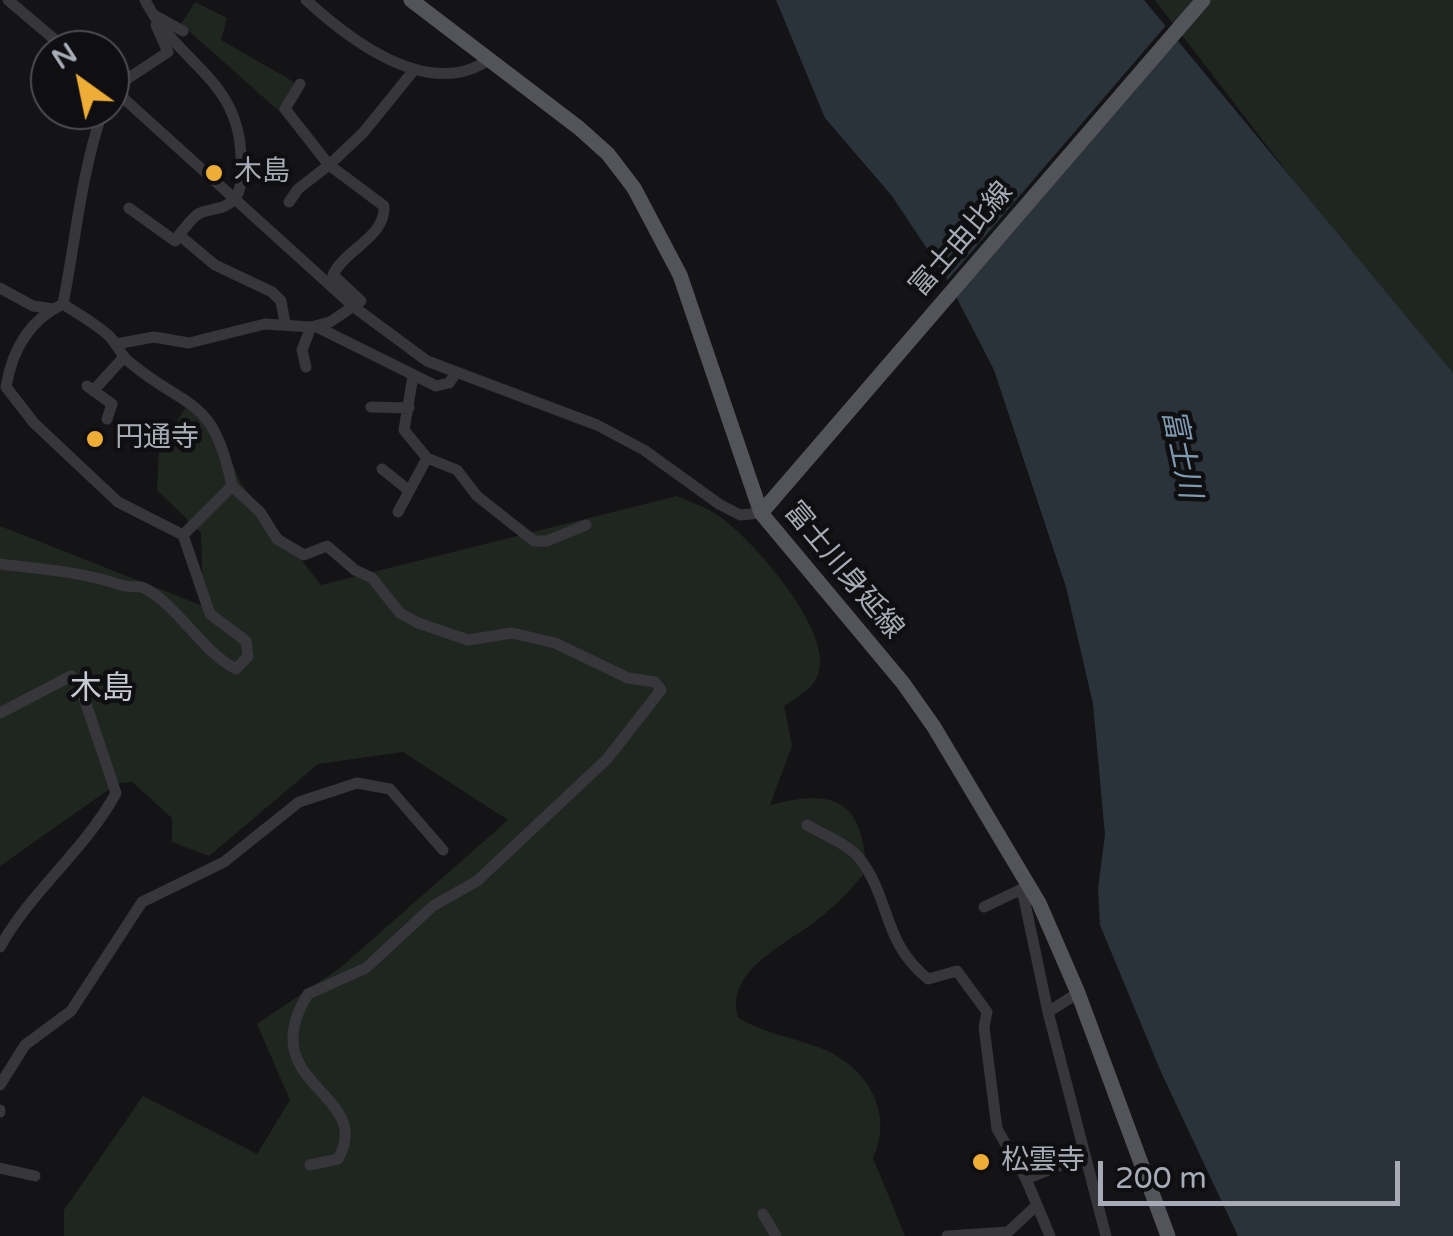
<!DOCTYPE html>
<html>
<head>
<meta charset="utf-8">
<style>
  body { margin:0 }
  #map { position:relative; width:1453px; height:1236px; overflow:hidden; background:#141416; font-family:"Varela Round",sans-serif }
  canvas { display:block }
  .north { position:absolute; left:30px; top:30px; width:100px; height:100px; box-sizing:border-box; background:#0f0f11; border:2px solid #4c4d53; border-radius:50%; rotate:327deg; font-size:28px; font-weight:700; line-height:40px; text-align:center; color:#a7abb6 }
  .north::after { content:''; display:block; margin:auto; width:35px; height:45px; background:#edad36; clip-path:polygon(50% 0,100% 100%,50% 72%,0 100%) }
  .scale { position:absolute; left:1098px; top:1161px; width:302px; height:45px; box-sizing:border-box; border:5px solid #a7abb6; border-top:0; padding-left:12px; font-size:30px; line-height:35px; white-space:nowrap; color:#a7abb6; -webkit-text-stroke:8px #0f0f11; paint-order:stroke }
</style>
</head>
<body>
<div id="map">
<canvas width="1453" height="1236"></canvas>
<div class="north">N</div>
<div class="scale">200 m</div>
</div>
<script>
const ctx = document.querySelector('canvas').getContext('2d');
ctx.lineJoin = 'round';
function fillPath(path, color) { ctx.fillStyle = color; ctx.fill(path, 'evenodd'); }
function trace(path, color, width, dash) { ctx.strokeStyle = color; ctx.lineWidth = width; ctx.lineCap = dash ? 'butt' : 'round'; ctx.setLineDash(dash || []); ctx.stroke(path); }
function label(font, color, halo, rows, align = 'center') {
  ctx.font = font + ' "Varela Round","Noto Sans JP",sans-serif'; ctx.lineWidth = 9; ctx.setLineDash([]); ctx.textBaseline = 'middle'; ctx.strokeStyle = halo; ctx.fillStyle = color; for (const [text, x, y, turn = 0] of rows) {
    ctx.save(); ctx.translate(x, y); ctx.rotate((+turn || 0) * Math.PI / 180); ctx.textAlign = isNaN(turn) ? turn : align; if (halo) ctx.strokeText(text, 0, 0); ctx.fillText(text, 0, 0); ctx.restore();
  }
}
fillPath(new Path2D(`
  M1155 0H1453V384L1446 379Z
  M195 2 227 18 221 40 294 82 280 112 181 24Z
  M186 407 219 430 240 482 321 585 677 496C690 502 707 507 719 516 752 539 835 632 818 675 812 690 797 697 784 706L792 746 770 805C833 789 863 798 866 871 851 890 835 906 816 921 785 945 725 970 738 1018 765 1033 790 1037 818 1047 866 1065 895 1111 873 1158L905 1236H64V1210L143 1096 257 1154 290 1100 257 1024 340 968 508 820 403 752 318 764 209 856 172 842V818L132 782 118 783 0 866V526L203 606 201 533 157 490 159 449Z`), '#1f2620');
fillPath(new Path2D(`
  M776 0H1144L1453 373V1236H1238L1161 1072 1100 925 1098 888 1105 835 1093 704 1066 587 994 370 947 279 892 196 825 118Z`), '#2b333a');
fillPath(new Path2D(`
  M1168 23 1180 38 953 301 944 284Z`), '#141416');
trace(new Path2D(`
  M8 0 67 50
  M145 0C178 65 241 79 241 160 241 172 243 188 235 198 226 210 212 208 200 213 192 217 185 228 179 235L215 265 272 292 281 301 285 323
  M306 0C352 42 430 101 490 59
  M154 15 183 31
  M124 81 168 52 156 25
  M110 86 354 307 427 361 597 425 644 450 719 504 740 515 761 513
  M289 202 298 189 329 165 285 109 300 84
  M129 208 175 241
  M0 288 33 306 53 309
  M63 304C78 314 95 323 108 335 116 342 120 353 127 360 186 411 213 393 232 486L183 535
  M315 326 436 386 449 383 456 373
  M116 344 154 337 189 343 265 324 311 327 330 322 361 301 333 275C344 250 386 237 384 206L329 165 363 133 414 70
  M306 367 302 350 311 327
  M413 376 404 430 427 458 457 470 477 496 534 541H547L586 525
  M87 386 112 404 107 419
  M93 391 124 357
  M371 407 409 408
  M382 469 407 489
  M232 486 260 512 277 539 304 555 327 546 355 570 372 578 400 613 418 623 468 640 512 633 555 643 628 678 655 682 661 690 607 759 477 881 433 906 366 968 308 994C251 1086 376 1092 338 1159L310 1165
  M398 512 427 458
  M0 564C42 569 82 572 121 585 128 588 138 585 144 588 177 604 203 653 236 669L248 656 246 641 210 614 183 535 118 502 34 423 6 387C12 351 29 320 63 304 76 238 81 174 103 110
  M0 713 71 676 80 686 116 793C85 850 32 890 0 947
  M807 825C824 835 848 844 860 859 891 899 882 942 928 979L957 971 987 1012 984 1027 997 1129 1026 1179 1082 1157
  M984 907 1022 889 1048 1012
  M1078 993 1048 1012 1106 1236
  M0 1085 25 1045 71 1011 142 902 224 862 299 802 357 783 390 789 443 850
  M0 1112V1110
  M0 1168 35 1176
  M1026 1179 1050 1236
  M763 1214 776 1236
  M947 1236 1008 1232 1037 1205`), '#36363b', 11);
trace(new Path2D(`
  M411 0 579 128 608 154 634 188 680 275 761 513 903 683 934 727 1039 903 1078 993 1168 1236
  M761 513 1203 0`), '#52545a', 15);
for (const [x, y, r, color] of [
  [214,173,10,"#edad36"],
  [95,439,10,"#edad36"],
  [981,1162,10,"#edad36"]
]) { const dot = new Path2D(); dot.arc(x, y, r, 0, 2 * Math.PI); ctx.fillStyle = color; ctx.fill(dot); trace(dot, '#0f0f11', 4); }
label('28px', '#a7abb6', '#0f0f11', [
  ["木島",234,173],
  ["円通寺",115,439],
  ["松雲寺",1001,1162]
], 'left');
label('28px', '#a7abb6', '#0f0f11', [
  ["富士由比線",962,240,-49],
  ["富士川身延線",843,571,50]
]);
label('italic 30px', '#7e9ab0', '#0f0f11', [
  ["富士川",1180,454,78]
]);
label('32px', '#c7cad2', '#0f0f11', [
  ["木島",102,690]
]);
</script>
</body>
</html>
